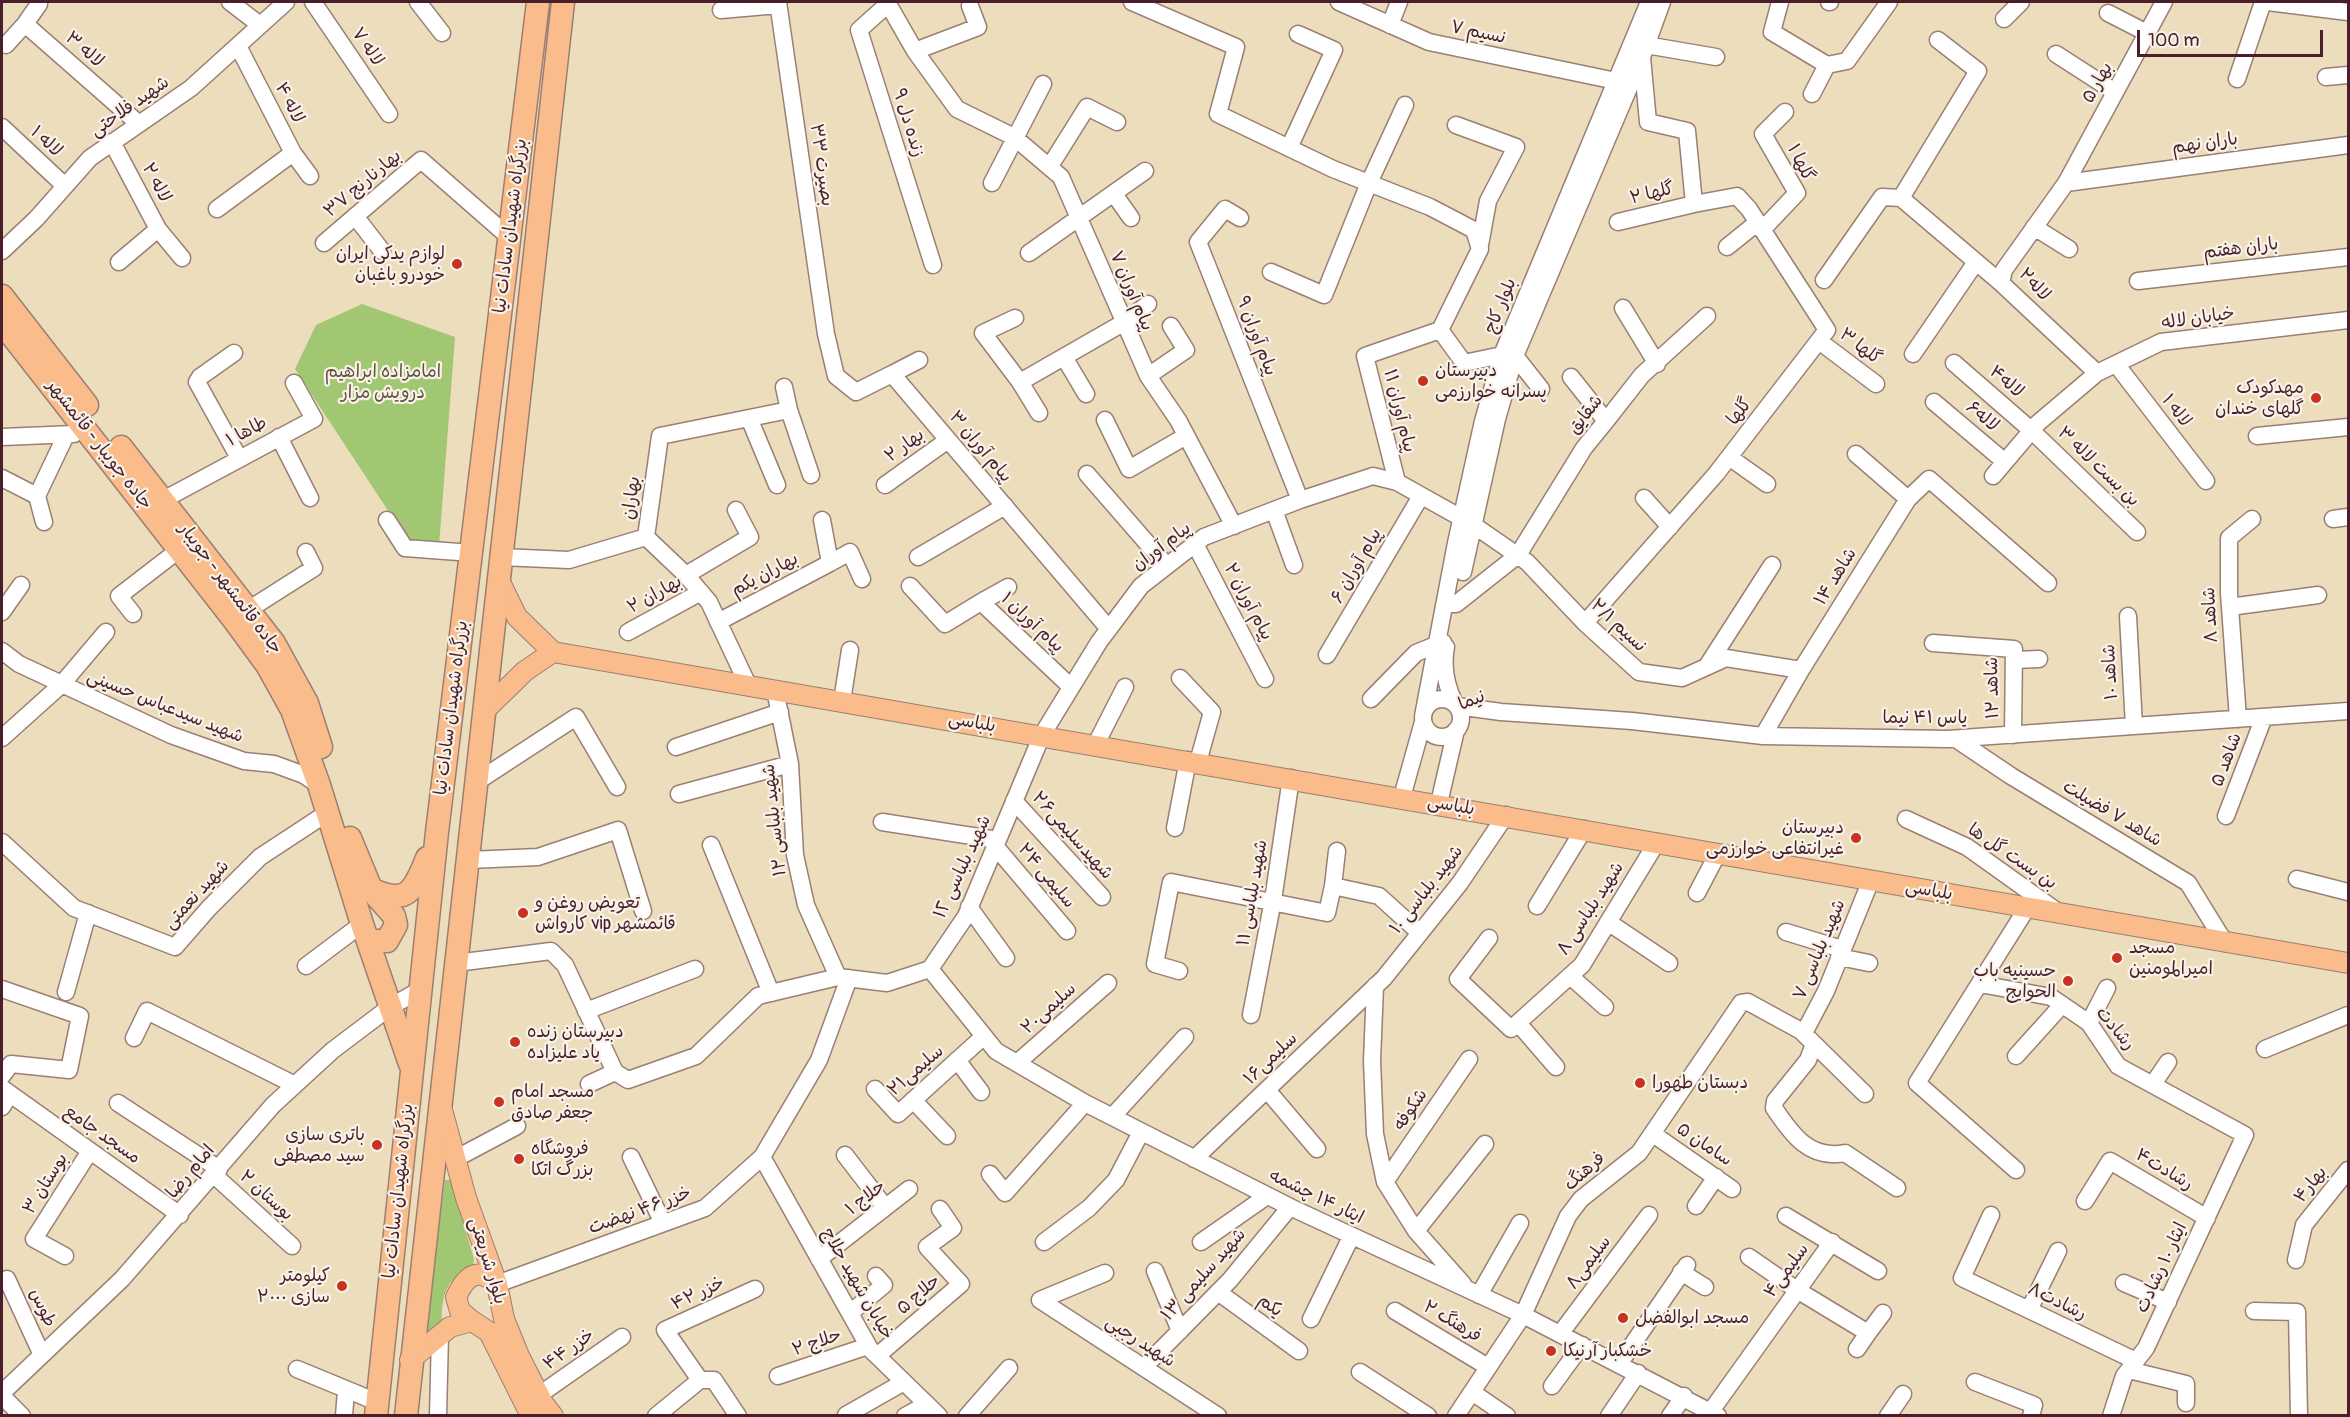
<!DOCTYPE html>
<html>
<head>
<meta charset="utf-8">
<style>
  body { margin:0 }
  #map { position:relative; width:2350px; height:1417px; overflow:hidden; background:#ecdebc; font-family:Pangolin,sans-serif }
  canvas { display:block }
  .frame { position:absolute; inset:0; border:3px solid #4a1f2b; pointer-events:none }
  .scale { position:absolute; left:2137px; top:30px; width:186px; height:27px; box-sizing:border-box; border:3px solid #4a1f2b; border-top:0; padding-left:8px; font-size:18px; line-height:21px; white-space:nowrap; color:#4a1f2b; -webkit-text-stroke:4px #f7f3e8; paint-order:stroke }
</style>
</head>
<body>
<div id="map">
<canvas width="2350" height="1417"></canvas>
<div class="frame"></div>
<div class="scale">100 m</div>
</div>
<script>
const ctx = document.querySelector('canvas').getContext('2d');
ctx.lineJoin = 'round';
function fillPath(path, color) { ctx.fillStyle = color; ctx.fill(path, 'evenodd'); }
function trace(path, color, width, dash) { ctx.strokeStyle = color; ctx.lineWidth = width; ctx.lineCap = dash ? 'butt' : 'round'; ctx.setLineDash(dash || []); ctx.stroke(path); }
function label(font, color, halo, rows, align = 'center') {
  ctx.font = font + ' Pangolin,"Playpen Sans Arabic",sans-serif'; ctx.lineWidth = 4.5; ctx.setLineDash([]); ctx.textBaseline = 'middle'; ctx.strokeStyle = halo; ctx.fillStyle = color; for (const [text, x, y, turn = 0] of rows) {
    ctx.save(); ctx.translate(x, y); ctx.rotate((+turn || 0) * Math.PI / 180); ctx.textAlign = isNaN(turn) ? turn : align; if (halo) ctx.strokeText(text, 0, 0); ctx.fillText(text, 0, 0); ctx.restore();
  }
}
fillPath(new Path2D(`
  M362 304 455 337 439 546 408 541 295 369 316 325Z
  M445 1180H451L474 1259 473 1268C447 1276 441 1295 442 1322L426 1333Z`), '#a2c772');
const minor = new Path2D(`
  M230 2 260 25
  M313 2 389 114
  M418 2 442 33
  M778 2 826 334 836 376 856 392 892 374 1109 629
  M887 2 915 51 957 109 1014 137 1061 177 1148 376 1178 420 1234 526
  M1132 2 1236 47 1218 114 1333 169 1430 207 1474 230 1480 249 1440 330
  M1339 2 1429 42 1616 81
  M1780 2 1772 32 1827 65 1847 61 1889 2
  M1829 2H1830
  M2268 2 2348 12
  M888 4 859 30 933 265
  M721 10 778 5
  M2108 13 2147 33
  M2004 19 2021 2
  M25 24 39 4
  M1390 25 1399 2
  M1938 40 1978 71 1901 198 2001 283
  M6 45 25 24 139 124
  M1646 45 1716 57
  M238 46 293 153 310 176
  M915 51 978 27 970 6
  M2056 54 2115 92
  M2326 77 2348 75
  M2237 79 2263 2
  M1812 94 1827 65
  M1456 125 1516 147 1488 201 1480 245
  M2 127 65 186
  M112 142 158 229 119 262
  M1289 148 1334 50 1298 34
  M1050 166 1087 107 1117 122
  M992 183 1043 84
  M2066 183 2348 145
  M1114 194 1131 218
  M217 209 293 153
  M355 216 382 251
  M1240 218 1225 209 1198 242 1300 500
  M1618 222 1694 204
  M2034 227 2069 249
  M158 229 182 258
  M1762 230 1797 193 1763 134 1785 112
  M324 243 421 160 509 237
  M1727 247 1758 222
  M2 251 36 219 90 158 191 88 286 2
  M1029 253 1145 171
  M1271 272 1324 295 1369 183 1405 105
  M1824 280 1882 197 1901 198
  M2138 281 2348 257
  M1623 308 1657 364
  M1015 318 983 333 1020 382 1123 323 1148 304
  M1440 330 1464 363 1502 355
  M1819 341 1876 384
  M234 353 200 377 197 382 239 458
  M1913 354 1976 262
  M1515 356 1541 389
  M1064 357 1086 394
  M1954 363 2031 430 2137 532
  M2116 364 2206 481
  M2097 373 2001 283 2004 270 2066 183 2164 2
  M892 374 919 360
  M1148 376 1186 350 1171 326
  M1571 377 1606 421
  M1020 382 1039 413
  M1934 402 2005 462
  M789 410 811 475
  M749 418 777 485
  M1105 420 1129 469 1186 436
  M2257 436 2348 427
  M2 437 74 434
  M279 437 310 498
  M1729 457 1767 484
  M1087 474 1167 566
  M1993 476 2038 423 2097 373 2161 342 2348 320
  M2 478 37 496 66 435
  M1397 482 1365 356 1440 330
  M885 485 948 440
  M37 496 44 522
  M1644 498 1670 527
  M1908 499 1929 479 2048 583
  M163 500 314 419 294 383
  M1274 510 1294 565
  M2333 519 2348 517
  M387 520 405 548 472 553
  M1195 544 1265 679
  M501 557 569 560 646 537
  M918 557 1005 506
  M830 563 850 552 862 579
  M1463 572 1497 419 1515 356 1642 57 1662 2
  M686 575 750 537 736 510
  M910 586 945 624 981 602 1071 687
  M981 602 1008 587
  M1446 604H1456L1518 555 1584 448 1606 421 1642 375 1707 316
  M2230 607 2318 595
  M248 610 314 568 306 552
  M2 612 21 585
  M133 614 119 596 180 549
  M2128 616 2134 726
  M718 622 830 563 822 520
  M1585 623 1716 474 1827 330 1749 209 1737 196 1694 204 1687 131 1648 122 1642 57
  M628 632 701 592
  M1933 643 2014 649 2013 735
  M1446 647C1442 668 1446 686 1455 704
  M2 651 19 664 171 735 244 761 274 764 304 775 319 785
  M1327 655 1421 496
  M2014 660 2039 659
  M1707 666 1772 565
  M1180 678 1212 712 1198 762
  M748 685 709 602 686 575 646 537 660 436 789 410 784 387
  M775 690 790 764 795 855 806 905 838 977
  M1371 699 1416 653 1443 642
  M1423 718a19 19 0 1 1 38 0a19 19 0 1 1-38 0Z
  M842 701 850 650
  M1457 706 1501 712 1632 721 1763 736 1948 739 2348 711
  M1424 711 1456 543 1483 421 1502 355 1649 2
  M2238 719 2229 593V538L2252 519
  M1763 736 1801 670 1908 499 1856 454
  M2 738 61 685 106 632
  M1956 739 2011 776 2188 883 2225 943
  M1096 744 1125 687
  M676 747 780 712
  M478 781 576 717 617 787
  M679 794 790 764
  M1402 797 1423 722
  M1014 801 1102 897
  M1439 803 1456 730
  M2226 816 2264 717
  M1906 819 1967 847 2058 912
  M882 822 998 840
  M1175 828 1188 760
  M2 842 74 908 175 947 209 908 260 857 327 813
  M711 845 771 993
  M995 846 1067 931
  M469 860 538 857 618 830 643 911
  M2297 879 2348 892
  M1333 886 1337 851
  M1697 893 1718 853
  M1537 906 1584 829
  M969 907 1006 958
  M1608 922 1669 963
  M1786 932 1842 949
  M1489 938 1458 979 1511 1029 1582 965 1657 842
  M1839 957 1869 963
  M456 963 551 951 565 965 615 1072 628 1080 696 1056 758 996 838 977 887 983 930 969 966 916 1042 735 1099 642 1141 586 1204 537 1300 500 1373 476 1397 482 1472 524 1527 562 1585 623 1639 672 1682 678 1726 658 1801 670
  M306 966 362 924
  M930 969 996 1051 1085 1103 1290 1207 1523 1315 1718 1416
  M1179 971 1155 964 1171 882 1327 913 1333 886 1379 896 1420 933
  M1570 976 1605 1007
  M1980 984 2051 997 2089 1023 2118 1066 2245 1135 2146 1348 2124 1376 2111 1416
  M1375 986 1372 1061 1375 1134 1385 1182 1416 1231 1463 1284
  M2 989 80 1016 69 1070 11 1064 2 1076
  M66 992 88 913
  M586 1011 695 969
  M1251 1015 1273 900 1291 778
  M1518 1023 1556 1067
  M2089 1023 2107 988
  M1804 1033 1826 991 1871 880
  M134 1038 147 1011 295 1085
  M1814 1044 1808 1060 1775 1101 1774 1108C1792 1135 1810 1160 1845 1153L1897 1188
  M2265 1049 2348 1015
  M2016 1056 2062 1005
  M957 1060 981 1092
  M1017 1063 1108 983
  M589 1084 615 1072
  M2153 1084 2168 1062
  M2 1088 180 1215
  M875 1089 898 1114 984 1036
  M1267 1090 1317 1149
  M913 1100 947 1136
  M118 1103 219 1169
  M2 1107 10 1094
  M1112 1117 1185 1037
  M1653 1134 1732 1189
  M845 1155 885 1207
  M631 1157 663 1223
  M762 1157 870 1349 939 1416
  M455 1159 517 1126
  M1194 1159 1384 978 1460 883 1506 815
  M2016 1170 1917 1083 2027 908
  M990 1174 1005 1193 1085 1103
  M214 1175 292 1246
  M1385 1182 1469 1059
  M2085 1201 2110 1161 2207 1218
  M1696 1206 1716 1177
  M1991 1215 1962 1278 2136 1361
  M1786 1216 1878 1271
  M1416 1231 1485 1144
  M1044 1242 1089 1208 1116 1180 1141 1132
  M1201 1242 1267 1196
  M65 1256 34 1239 90 1151
  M1749 1257 1797 1290 1868 1333 1857 1349
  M819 1259 909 1189
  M2296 1260 2304 1225 2348 1170
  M1155 1271 1180 1331
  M1681 1272 1705 1287
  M7 1279 41 1353
  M2124 1283 2168 1302
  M497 1284 705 1208 762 1157 819 1060 849 978
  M1218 1292 1299 1351
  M1479 1295 1520 1223
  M1040 1300 1218 1416
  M1040 1300 1105 1273
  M2029 1310 2058 1251
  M1395 1311 1488 1367
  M2254 1311 2297 1312 2299 1416
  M850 1313 884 1285 876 1276
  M1311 1319 1351 1237
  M1868 1333 1883 1313
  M1560 1334 1649 1215
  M877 1356 961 1284 927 1247 953 1228 940 1209
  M1619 1364 1687 1265
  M1144 1367 1230 1280 1290 1207
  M297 1369 377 1402
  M2129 1370 2186 1384V1403
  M1360 1372 1428 1416
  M778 1376 868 1346
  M700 1380H714L738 1416
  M1975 1382 2034 1405 2031 1416
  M1552 1386 1582 1345
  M1472 1392 1507 1416
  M2 1393 122 1279 273 1105 333 1050 390 1007 420 990
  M539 1395 622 1337
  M2 1396 22 1416
  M1711 1411 1832 1242
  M846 1415 904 1382
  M344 1416 346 1390
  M438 1416 440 1335
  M656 1416 700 1380 665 1330 755 1289
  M905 1416 927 1404
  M967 1416 1009 1368
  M1456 1416 1523 1315 1568 1216 1581 1199 1639 1153 1741 1003 1748 1002 1801 1031 1865 1094
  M1609 1416 1638 1373
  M1670 1416 1684 1396
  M1888 1416 1903 1394`);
const major = new Path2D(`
  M499 580 517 617 553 652
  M553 652 2348 963
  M486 709 525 671 553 652
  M442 1110 466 1198 497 1284 504 1319 519 1356 543 1403 553 1416
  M472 1321 460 1311 456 1297C466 1276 477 1266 497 1284
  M410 1360 450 1327 472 1321 489 1332 531 1416`);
const highway = new Path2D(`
  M2 296 87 405
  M2 323 234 620 267 665 292 710 319 785 362 924 410 1064
  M121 447 274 643 307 703 321 747
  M350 838 371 889C407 906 414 891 427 858
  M369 941H387L396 925 394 916 372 891
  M376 1416 437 832 538 2
  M406 1416 563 2`);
trace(minor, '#9b7e74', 19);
trace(major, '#9b7e74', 22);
trace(highway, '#9b7e74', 25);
trace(minor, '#fff', 16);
trace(major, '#fabc8b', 20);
trace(highway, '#fabc8b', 22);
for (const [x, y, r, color] of [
  [457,264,6,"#c8321e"],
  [1423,381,6,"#c8321e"],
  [2316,398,6,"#c8321e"],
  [1856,838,6,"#c8321e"],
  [523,913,6,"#c8321e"],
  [2117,958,6,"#c8321e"],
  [2068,981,6,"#c8321e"],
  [515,1042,6,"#c8321e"],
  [1640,1083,6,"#c8321e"],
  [499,1102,6,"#c8321e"],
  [377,1145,6,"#c8321e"],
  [519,1159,6,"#c8321e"],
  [342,1286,6,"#c8321e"],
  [1623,1318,6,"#c8321e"],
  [1551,1351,6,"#c8321e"]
]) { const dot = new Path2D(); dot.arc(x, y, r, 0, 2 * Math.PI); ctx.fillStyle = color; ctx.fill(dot); trace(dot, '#f7f3e8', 2); }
label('18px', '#4a1f2b', '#f7f3e8', [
  ["نسیم ۷",1478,33,12],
  ["لاله ۷",367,47,56],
  ["لاله ۳",84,50,41],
  ["بهار ۵",2098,83,-61],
  ["لاله ۴",289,103,63],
  ["شهید فلاحتی",130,107,-35],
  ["زنده دل ۹",908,123,73],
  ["لاله ۱",46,142,43],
  ["باران نهم",2205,144,-8],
  ["گلها ۱",1800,163,64],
  ["بصیرت ۳۳",821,165,82],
  ["لاله ۲",156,183,62],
  ["بهارنارنج ۳۷",363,184,-40],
  ["گلها ۲",1652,194,-13],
  ["بزرگراه شهیدان سادات نیا",511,226,-83],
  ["باران هفتم",2241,249,-7],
  ["لاله۲",2034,285,47],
  ["پیام آوران ۷",1131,291,67],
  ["بلوار کاج",1501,306,-68],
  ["خیابان لاله",2198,319,-8],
  ["پیام آوران ۹",1256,336,69],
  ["گلها ۳",1860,347,37],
  ["لاله۴",2006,382,41],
  ["پیام آوران ۱۱",1399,411,76],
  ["لاله ۱",2176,411,52],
  ["گلها",1740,412,-52],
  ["شقایق",1586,415,-52],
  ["لاله۶",1982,417,40],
  ["طاها ۱",247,432,-28],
  ["جاده جویبار - قائمشهر",99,445,52],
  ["بهار ۲",905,446,-36],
  ["پیام آوران ۳",980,447,50],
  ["بن بست لاله ۳",2098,467,44],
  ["بهاران",632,498,-82],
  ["پیام آوران",1162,547,-37],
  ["پیام آوران ۶",1357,566,-60],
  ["بهاران یکم",765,575,-28],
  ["شاهد ۱۴",1836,577,-58],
  ["جاده قائمشهر - جویبار",230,589,53],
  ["بهاران ۲",655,595,-29],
  ["پیام آوران ۲",1248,602,62],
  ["شاهد ۸",2211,615,-93],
  ["پیام آوران ۱",1032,623,43],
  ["نسیم ۲/۱",1618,626,43],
  ["شاهد ۱۰",2111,672,-93],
  ["شاهد ۱۲",1993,688,-91],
  ["نیما",1472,701,-22],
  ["شهید سیدعباس حسینی",165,707,22],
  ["بزرگراه شهیدان سادات نیا",452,708,-83],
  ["یاس ۴۱ نیما",1925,718],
  ["بلباسی",972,723,10],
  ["شاهد ۵",2227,760,-69],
  ["بلباسی",1451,806,10],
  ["شاهد ۷ فضیلت",2112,814,31],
  ["شهید بلباسی ١٣",775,820,-96],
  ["شهیدسلیمی۲۶",1072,836,48],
  ["بن بست گل ها",2012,857,34],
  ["شهید بلباسی ١٢",963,867,-65],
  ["سلیمی ۲۴",1046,876,50],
  ["شهید بلباسی ١٠",1427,890,-52],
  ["بلباسی",1929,891,10],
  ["شهید بلباسی ١١",1253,893,-80],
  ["شهید نعمتی",197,895,-47],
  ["شهید بلباسی ۸",1591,909,-57],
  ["شهید بلباسی ۷",1820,950,-67],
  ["سلیمی۲۰",1049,1009,-42],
  ["رشادت",2115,1029,50],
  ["سلیمی۱۶",1271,1059,-44],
  ["سلیمی۲۱",916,1071,-41],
  ["شکوفه",1411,1110,-56],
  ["مسجد جامع",102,1135,35],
  ["سامان ۵",1704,1145,34],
  ["رشادت۴",2164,1170,31],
  ["امام رضا",191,1172,-50],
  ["فرهنگ",1585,1172,-42],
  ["بوستان ۳",46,1184,-58],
  ["بهار۴",2311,1185,-51],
  ["بزرگراه شهیدان سادات نیا",399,1191,-84],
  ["بوستان ۲",266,1196,42],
  ["ایثار ۱۴ چشمه",1316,1197,26],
  ["حلاج ۱",866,1198,-38],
  ["خزر ۴۶ نهضت",640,1211,-20],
  ["بلوار شریعتی",487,1261,73],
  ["سلیمی۸",1589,1263,-53],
  ["ایثار ۱۰ رشادت",2162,1268,-65],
  ["سلیمی۴",1787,1271,-54],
  ["شهید سلیمی ۱۳",1204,1275,-48],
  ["خیابان شهید حلاج",857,1284,60],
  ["خزر ۴۲",698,1294,-25],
  ["حلاج ۵",919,1295,-41],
  ["رشادت۸",2057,1302,26],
  ["یکم",1270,1306,37],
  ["طوس",42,1308,65],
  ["فرهنگ ۲",1452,1322,31],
  ["شهید رجبی",1140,1342,33],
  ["حلاج ۲",817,1343,-19],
  ["خزر ۴۴",569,1350,-35]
]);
label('18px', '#4a1f2b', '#f7f3e8', [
  ["لوازم یدکی ایران",445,254,"right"],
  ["خودرو باغبان",445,275,"right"],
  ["دبیرستان",1435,371],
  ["پسرانه خوارزمی",1435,392],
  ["مهدکودک",2304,388,"right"],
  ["گلهای خندان",2304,409,"right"],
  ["دبیرستان",1844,828,"right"],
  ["غیرانتفاعی خوارزمی",1844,849,"right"],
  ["تعویض روغن و",535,903],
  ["کارواش vip قائمشهر",535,924],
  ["مسجد",2129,948],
  ["امیرالمومنین",2129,969],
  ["حسینیه باب",2056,971,"right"],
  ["الحوایج",2056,992,"right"],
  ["دبیرستان زنده",527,1032],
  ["یاد علیزاده",527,1053],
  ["دبستان طهورا",1652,1083],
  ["مسجد امام",511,1092],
  ["جعفر صادق",511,1113],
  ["باتری سازی",365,1135,"right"],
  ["سید مصطفی",365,1156,"right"],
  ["فروشگاه",531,1149],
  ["بزرگ اتکا",531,1170],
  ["کیلومتر",330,1276,"right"],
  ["سازی ۲۰۰۰",330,1297,"right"],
  ["مسجد ابوالفضل",1635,1318],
  ["خشکبار آرنیکا",1563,1351]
], 'left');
label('18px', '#645140', '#f7f3e8', [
  ["امامزاده ابراهیم",383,372],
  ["درویش مزار",383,393]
]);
</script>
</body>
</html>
